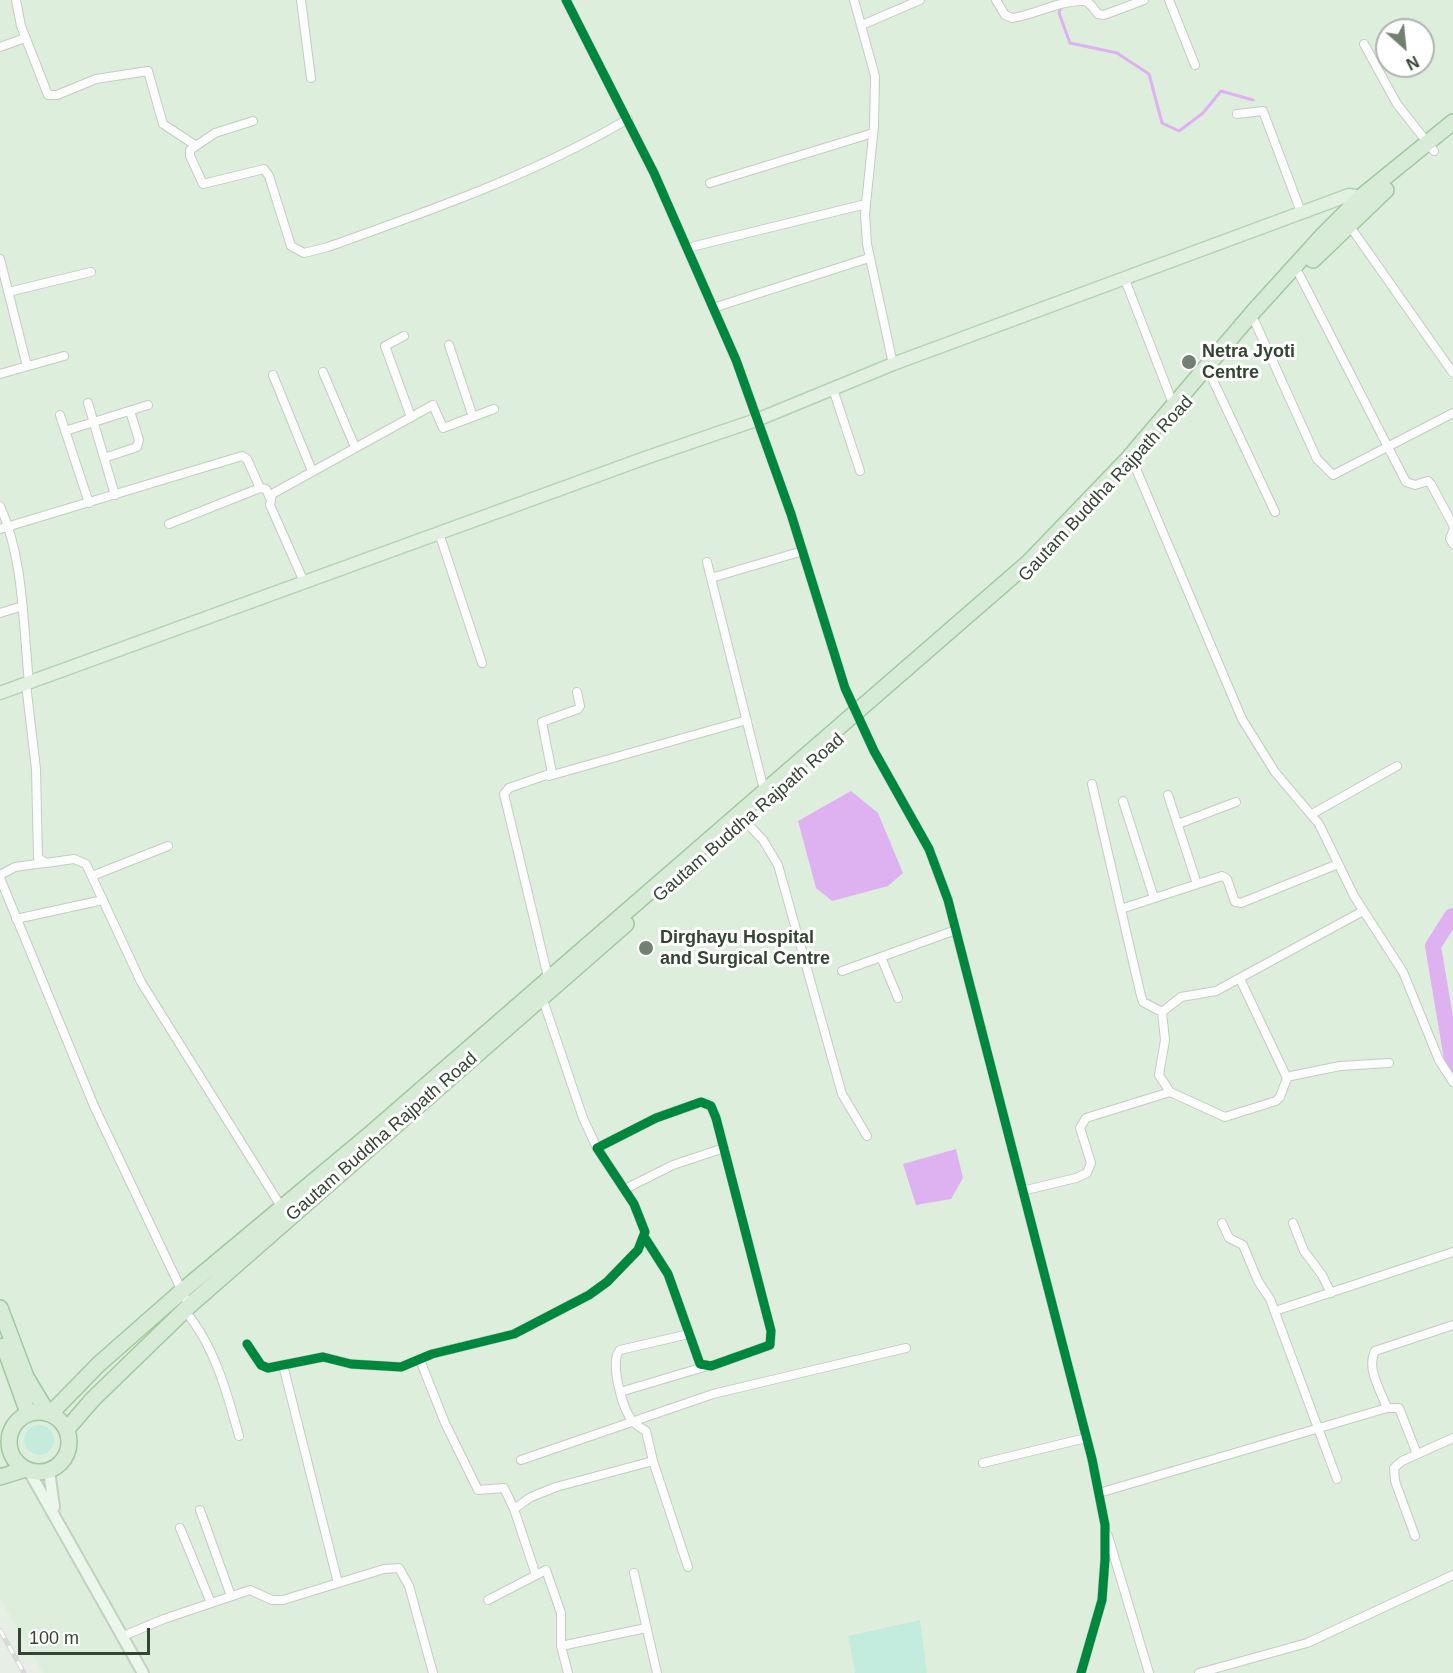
<!DOCTYPE html>
<html>
<head>
<meta charset="utf-8">
<style>
  body { margin:0 }
  #map { position:relative; width:1453px; height:1673px; overflow:hidden; background:#e6eee6; font-family:Helvetica,sans-serif }
  canvas { display:block }
  .north { position:absolute; left:1375px; top:18px; width:60px; height:60px; box-sizing:border-box; background:#fff; border:2px solid #aeb4ad; border-radius:50%; rotate:153deg; font-size:16px; font-weight:700; line-height:24px; text-align:center; color:#344432 }
  .north::after { content:''; display:block; margin:auto; width:21px; height:27px; background:#728071; clip-path:polygon(50% 0,100% 100%,50% 72%,0 100%) }
  .scale { position:absolute; left:18px; top:1628px; width:132px; height:27px; box-sizing:border-box; border:3px solid #344432; border-top:0; padding-left:8px; font-size:18px; line-height:21px; white-space:nowrap; color:#344432; -webkit-text-stroke:4px #fff; paint-order:stroke }
</style>
</head>
<body>
<div id="map">
<canvas width="1453" height="1673"></canvas>
<div class="north">N</div>
<div class="scale">100 m</div>
</div>
<script>
const ctx = document.querySelector('canvas').getContext('2d');
ctx.lineJoin = 'round';
function fillPath(path, color) { ctx.fillStyle = color; ctx.fill(path, 'evenodd'); }
function trace(path, color, width, dash) { ctx.strokeStyle = color; ctx.lineWidth = width; ctx.lineCap = dash ? 'butt' : 'round'; ctx.setLineDash(dash || []); ctx.stroke(path); }
function label(font, color, halo, rows, align = 'center') {
  ctx.font = font + ' Helvetica,sans-serif'; ctx.lineWidth = 6; ctx.setLineDash([]); ctx.textBaseline = 'middle'; ctx.strokeStyle = halo; ctx.fillStyle = color; for (const [text, x, y, turn = 0] of rows) {
    ctx.save(); ctx.translate(x, y); ctx.rotate((+turn || 0) * Math.PI / 180); ctx.textAlign = isNaN(turn) ? turn : align; if (halo) ctx.strokeText(text, 0, 0); ctx.fillText(text, 0, 0); ctx.restore();
  }
}
fillPath(new Path2D(`
  M0 0H1453V1673H43L0 1598ZM1387 30H1423V66H1387Z`), '#deeedd');
fillPath(new Path2D(`
  M24 1440a15 15 0 1 1 30 0a15 15 0 1 1-30 0Z
  M920 1620 927 1673H855L848 1636Z`), '#c3ecdf');
fillPath(new Path2D(`
  M851 791 878 813 903 873 888 886 832 901 816 888 798 821Z
  M956 1149 963 1178 951 1199 916 1205 903 1164Z`), '#deb2f0');
trace(new Path2D(`
  M1062 4 1059 13 1070 43 1117 53 1149 74 1162 123 1179 131 1203 113 1221 91 1253 100`), '#deb2f0', 3);
trace(new Path2D(`
  M1452 916 1433 946 1453 1065`), '#deb2f0', 16);
const street = new Path2D(`
  M16 0 21 26 48 95H57L96 79 148 71 163 124 195 145
  M301 0 311 78
  M566 0 654 173 736 360 791 514 845 688 874 751 929 849 948 900 1092 1459 1105 1525V1559L1102 1600 1081 1673
  M854 0 875 76 874 126 865 214 867 244 893 364
  M996 0 1005 15 1012 18C1034 15 1060 0 1084 1 1090 2 1094 9 1098 14L1104 15 1144 0
  M1169 0 1195 65
  M862 25 920 0
  M1364 44 1397 104 1434 151
  M0 47 25 38
  M1237 114 1263 111 1301 212
  M253 121 215 133 190 150V156L203 184 264 169 269 176 291 246 304 253 328 247C431 210 533 175 628 119
  M710 183 873 133
  M1349 225 1453 373
  M687 248 866 204
  M0 259 27 366
  M1299 274 1406 482 1415 485 1428 481 1431 484 1453 525
  M1124 277 1177 414
  M8 292 91 272
  M713 308 869 258
  M1255 322 1317 459 1333 475 1453 413
  M404 336 385 346 411 417
  M449 345 473 417
  M323 372 355 447
  M0 374 64 356
  M273 375 312 471
  M1211 376 1275 512
  M833 389 860 471
  M88 403 115 495
  M60 415 89 503
  M65 431 148 405
  M104 458 137 447 139 440 130 411
  M1134 464 1242 719 1275 772 1319 824 1354 896 1403 972 1439 1060 1453 1082
  M0 506C24 559 23 625 29 683
  M169 524 260 488 266 489 270 498
  M0 529 242 456 247 459 260 488
  M1453 531 1450 539 1453 544
  M439 533 482 663
  M707 562 767 802
  M711 578 803 551
  M304 582 270 505 272 494 433 405 443 428 494 409
  M0 613 20 607
  M26 684 36 769 38 858 46 863 74 859 86 864 141 982 282 1208
  M549 776 747 720
  M1092 784 1141 996 1143 1002 1162 1012
  M1168 795 1197 884
  M1123 801 1154 898
  M1312 814 1397 766
  M745 821 763 840 778 865 842 1094 867 1136
  M1178 824 1236 802
  M0 875 15 867 44 863
  M92 876 168 846
  M0 878 94 1106 189 1306
  M1121 909 1222 876 1227 879 1235 902 1241 903 1338 864
  M1363 911 1216 991 1181 997 1162 1012 1165 1040 1159 1075 1170 1092 1225 1117 1276 1101 1280 1097 1287 1078 1291 1076 1340 1066 1389 1063
  M16 919 103 900
  M881 957 898 998
  M842 971 956 930
  M548 977 504 794 509 788 552 773 542 722 578 709 580 706 577 692
  M1240 979 1287 1078
  M542 997 583 1118 597 1148
  M625 1189 673 1165 724 1148
  M1022 1191 1076 1178 1087 1173 1091 1163 1080 1128 1086 1118 1170 1092
  M1222 1223 1229 1238 1243 1245 1258 1281 1270 1299 1337 1479
  M1293 1223 1304 1251 1322 1275 1331 1293
  M185 1311C214 1345 227 1392 239 1436
  M1275 1311 1453 1252
  M247 1344 261 1365 268 1368 323 1357 351 1364 401 1367 432 1354 514 1334 589 1295 607 1282 638 1250 645 1232 634 1204 597 1148 656 1118 701 1102 711 1106 716 1118 771 1331 770 1345 711 1366 700 1364 668 1274 645 1238
  M420 1360 445 1423 478 1490 504 1488 514 1509 536 1575
  M283 1365 338 1583
  M620 1392 704 1367
  M1387 1408H1399L1417 1454
  M521 1460 713 1394 906 1348
  M983 1463 1086 1438
  M1099 1493 1387 1408C1381 1391 1366 1369 1375 1351L1453 1325
  M514 1509 531 1497 556 1487 653 1461
  M200 1510 231 1596
  M180 1528 211 1603
  M1108 1536 1149 1673
  M1415 1536 1395 1481 1394 1468 1402 1461 1453 1438
  M688 1567 653 1461 646 1431C641 1428 634 1424 631 1419 622 1407 609 1360 620 1350L689 1334
  M634 1573 657 1673
  M488 1600 546 1570 561 1613V1646
  M123 1636 164 1619 250 1590 272 1600H283L384 1569 399 1568 409 1586 433 1673
  M568 1673 561 1646 646 1628
  M1199 1673 1307 1643 1453 1575`);
const secondary = new Path2D(`
  M29 1471 143 1673
  M49 1471 54 1507`);
const primary = new Path2D(`
  M0 693 648 457 759 419 893 364 1349 195 1366 198`);
const highway = new Path2D(`
  M1313 260 1386 190
  M0 1308 26 1377 47 1412
  M4 1346 28 1413
  M9 1442a30 30 0 1 1 60 0a30 30 0 1 1-60 0Z
  M51 1413 99 1364 182 1291 369 1135 1029 562 1127 460 1254 311 1323 235 1362 196 1453 122
  M67 1429 93 1399 189 1306 626 924
  M0 1477 26 1469`);
trace(street, '#c3ccc3', 10);
trace(secondary, '#c1d2c1', 14);
trace(primary, '#b2d2b2', 15);
trace(highway, '#a2c89f', 18);
trace(street, '#fbfcfb', 8);
trace(secondary, '#ecf6ed', 10);
trace(primary, '#e2f0e2', 12);
trace(highway, '#d7ebd7', 15);
const rail = new Path2D(`
  M0 1630 24 1673`);
trace(rail, '#d7d8d7', 5);
trace(rail, '#fff', 3, [9]);
trace(new Path2D(`
  M566 0 654 173 736 360 791 514 845 688 874 751 929 849 948 900 1092 1459 1105 1525V1559L1102 1600 1081 1673
  M247 1344 261 1365 268 1368 323 1357 351 1364 401 1367 432 1354 514 1334 589 1295 607 1282 638 1250 645 1232 634 1204 597 1148 656 1118 701 1102 711 1106 716 1118 771 1331 770 1345 711 1366 700 1364 668 1274 645 1238`), '#00873e', 9);
for (const [x, y, r, color] of [
  [1189,362,8,"#728071"],
  [646,948,8,"#728071"]
]) { const dot = new Path2D(); dot.arc(x, y, r, 0, 2 * Math.PI); ctx.fillStyle = color; ctx.fill(dot); trace(dot, '#fff', 2); }
label('bold 18px', '#344432', '#fff', [
  ["Netra Jyoti",1202,352],
  ["Centre",1202,373],
  ["Dirghayu Hospital",660,938],
  ["and Surgical Centre",660,959]
], 'left');
label('18px', '#344432', '#fff', [
  ["Gautam Buddha Rajpath Road",1106,489,-47],
  ["Gautam Buddha Rajpath Road",749,818,-41],
  ["Gautam Buddha Rajpath Road",382,1137,-41]
]);
</script>
</body>
</html>
